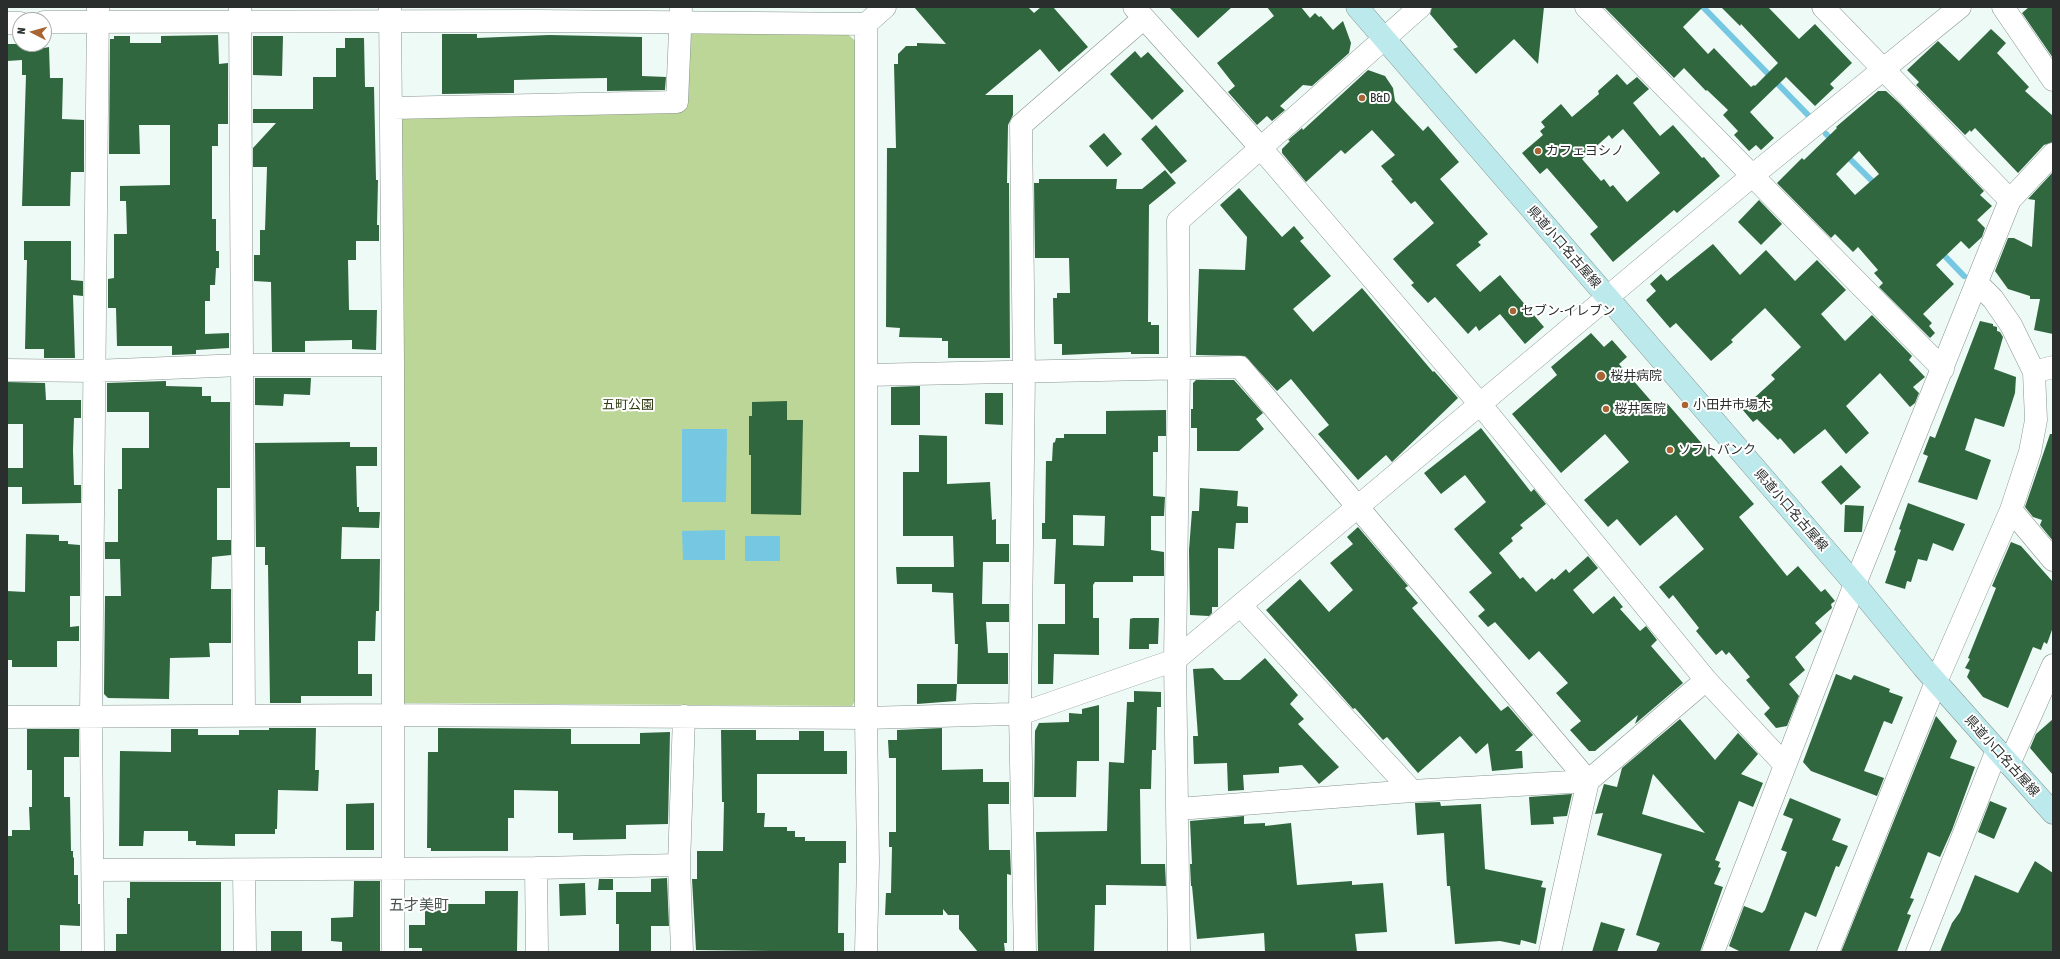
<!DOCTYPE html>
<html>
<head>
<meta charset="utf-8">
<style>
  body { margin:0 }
  #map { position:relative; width:2060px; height:959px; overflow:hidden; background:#edfaf6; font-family:"Asap Condensed",sans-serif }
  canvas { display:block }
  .frame { position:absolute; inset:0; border:8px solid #2a2f2d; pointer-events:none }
  .north { position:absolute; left:12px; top:12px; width:40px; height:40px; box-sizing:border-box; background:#fff; border:1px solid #aaacab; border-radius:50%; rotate:276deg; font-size:11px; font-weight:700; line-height:16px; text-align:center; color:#2a2f2d }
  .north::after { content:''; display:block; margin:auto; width:14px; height:18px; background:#a86533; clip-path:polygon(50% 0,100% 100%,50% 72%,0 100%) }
</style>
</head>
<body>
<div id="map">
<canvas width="2060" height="959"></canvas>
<div class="frame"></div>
<div class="north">N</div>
</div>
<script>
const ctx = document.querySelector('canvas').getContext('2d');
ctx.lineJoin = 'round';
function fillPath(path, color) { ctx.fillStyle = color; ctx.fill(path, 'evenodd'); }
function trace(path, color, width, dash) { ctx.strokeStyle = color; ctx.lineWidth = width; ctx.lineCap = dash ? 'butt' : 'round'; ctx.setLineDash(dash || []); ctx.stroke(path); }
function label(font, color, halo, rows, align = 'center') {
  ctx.font = font + ' "Asap Condensed","Noto Sans JP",sans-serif'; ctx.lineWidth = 4; ctx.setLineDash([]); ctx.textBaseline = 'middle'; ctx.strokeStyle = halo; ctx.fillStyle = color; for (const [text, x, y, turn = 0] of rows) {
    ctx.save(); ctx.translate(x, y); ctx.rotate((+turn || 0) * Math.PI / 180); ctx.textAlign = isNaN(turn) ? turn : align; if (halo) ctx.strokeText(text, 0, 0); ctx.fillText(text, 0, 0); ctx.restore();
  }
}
fillPath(new Path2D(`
  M843 30 860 45 858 697 852 706 399 703 397 113 683 106 689 32Z`), '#bcd697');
fillPath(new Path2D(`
  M682 429H727L726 502H682Z
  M725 530V560H683L682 531Z
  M745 536H780V561H745Z`), '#75c7e2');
trace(new Path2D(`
  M1703 7 1809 116
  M1826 134 1833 141
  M1845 154 1877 186
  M1940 251 1964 276`), '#75c7e2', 6);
fillPath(new Path2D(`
  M914 7H1028L1034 13 1041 7H1053L1088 47 1059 72 1040 49 985 95H1013V115L1008 125 1007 183H1009L1010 358H948V341H942V338L899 337 900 328 886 327 887 148H896L894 64H898V54L906 46H917V43L946 44Z
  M1169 7H1232L1198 38Z
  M1267 7H1301L1310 18 1315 13 1319 17 1321 16 1333 30 1343 21 1351 43 1349 53 1312 86 1303 85 1280 106 1285 110 1272 121 1267 116 1257 125 1228 92 1235 86 1217 63 1274 16Z
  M1432 7H1544L1538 64 1514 39 1476 74 1453 49 1458 47 1430 14Z
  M1604 7H1703L1683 27 1708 54 1714 48 1751 87 1754 85 1755 86 1778 63 1741 24 1740 26 1721 7H1768L1799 39 1815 24 1852 63 1830 84 1834 88 1815 106 1786 77 1750 112 1774 138 1761 150 1756 145 1749 151 1734 135 1738 131 1723 115 1728 110 1707 90 1706 91 1684 68 1674 78Z
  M2029 7H2053V58L2022 13Z
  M1991 29 2006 43 1997 53 2029 87 2025 91 2053 116V142L2044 145 2018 173 1975 128 1971 132 1970 130 1965 135 1916 85 1919 82 1907 70 1938 41 1959 61Z
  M442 34H477V38L549 35 642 37V76L666 77 665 90 607 91V78L550 79 514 80V93L442 94Z
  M218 35 219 64 228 63V124H218V146H212V219H216V251H219V268H216L215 285H210V301H205V334L229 333V348L196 350V354L172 355V346H117L116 308H108V279L114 278V234H127L126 201H120V186L170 185V125H139L140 154H109L110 39H114V36H130V43H161V36Z
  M253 36H283L282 76 253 75Z
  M345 38H364L365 87H374L376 180H378L377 225H379V241H356V260H348L349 310H377L376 350 352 349V340L305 341V352H272L271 282 254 281V255H260V230H265L267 167H253V148L276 123H253V109H313V77H336V48H345Z
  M7 44H44V48L49 47 50 78H63L62 119 84 120V172H71L70 206H22L26 75H22V60L7 61Z
  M1135 51 1141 58 1148 52 1184 91 1152 120 1110 74Z
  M1368 70 1385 76 1393 88 1395 101 1423 131 1428 126 1459 162 1440 179 1488 234 1478 242 1481 245 1456 265 1480 292 1500 275 1544 327 1525 344 1500 314 1479 331 1476 326 1468 334 1435 297 1428 303 1411 285 1414 283 1393 259 1434 223 1415 201 1411 204 1391 181 1393 180 1381 166 1395 155 1372 130 1345 154 1341 150 1306 182 1282 153V149L1290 141 1288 140 1302 128 1303 130Z
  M1617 74 1627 85 1637 77 1649 89 1633 103 1660 136 1673 125 1702 158 1704 157 1720 176 1677 213 1674 210 1613 262 1590 234 1598 227 1547 168 1540 174 1522 153 1543 135 1540 131 1545 127 1541 122 1561 104 1572 117 1599 94 1598 91ZM1623 129 1660 173 1627 202 1613 185 1610 187 1604 179 1601 181 1582 159 1609 135 1612 139Z
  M1878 91H1886L1899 103 1984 191 1980 195 1992 206 1977 220 1985 228 1982 237 1969 249 1961 241 1936 265 1954 284 1923 314 1932 323 1929 326 1935 333 1930 338 1879 287 1883 283 1874 273 1878 270 1858 247 1853 252 1835 234 1831 238 1777 183 1802 158 1804 160 1837 128 1836 127ZM1859 151 1879 174 1855 195 1836 174Z
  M1156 125 1187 161 1171 174 1141 139Z
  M1104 133 1122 154 1107 167 1089 146Z
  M1165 170 1176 183 1149 205 1148 322H1151V325H1159V354H1131V352L1062 355V344H1054L1053 298H1057V293H1070L1069 258H1035L1034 183H1039V179H1117L1116 189H1142Z
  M2053 172V334L2034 330 2040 299H2030V296L2008 289 1995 271 2008 238H2014L2032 247 2035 200 2028 199Z
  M1239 188 1282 237 1294 226 1304 238 1300 241 1331 276 1293 309 1313 332 1362 288 1433 372 1434 371 1458 398 1392 462 1386 455 1358 480 1318 434 1329 425 1291 379 1277 391 1245 356 1196 355 1199 269 1245 270 1247 237 1220 205Z
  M1759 200 1782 224 1761 245 1738 222Z
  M24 241H71V280L83 281V296L73 295 75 358H44V349H25L27 260H24Z
  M1713 244 1740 275 1766 250 1795 281 1817 260 1846 290 1821 314 1845 341 1872 315 1912 356 1909 360 1925 377 1913 387 1919 393 1915 403 1910 407 1880 373 1846 406 1869 433 1846 454 1825 429 1794 454 1780 438 1778 440 1757 419 1753 422 1742 409 1775 379 1771 375 1801 347 1765 308 1731 340 1733 342 1711 361 1676 323 1670 328 1646 300 1656 291 1650 284 1661 274 1667 281Z
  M1980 321 1993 324V326L1997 327V331L2000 332 2003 337 1994 369 2016 377 2015 393 2004 427 1975 418 1965 450 1991 460 1977 500 1918 482 1928 456 1923 454 1930 436 1935 438Z
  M1591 333 1604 347 1612 340 1627 357 1619 364 1658 409 1666 402 1754 504 1739 517 1787 576 1798 566 1821 592 1825 589 1835 601 1831 604 1832 608 1815 623 1822 631 1795 657 1805 670 1789 684 1799 696 1787 726 1776 728 1764 714 1770 708 1746 680 1750 677 1729 652 1726 655 1722 650 1716 655 1696 631 1699 628 1673 595 1669 599 1659 587 1704 549 1676 515 1640 546 1617 519 1608 527 1584 500 1629 462 1605 434 1561 473 1512 414 1557 375 1551 367Z
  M255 378H311L310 395 284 394 283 406 255 405Z
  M1196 380H1234L1263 413 1256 419 1264 429 1239 451H1197V428H1191V409H1193V383Z
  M166 381V386L202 387V396H211V402H230V488H217V540H231V555L212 557 211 589H231V643H209L210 657 170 658 169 699 108 698 104 694 105 596H121L120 559H105V542H118V489H122V448H149V412H107V383Z
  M7 382 45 383 46 400H81V418H74L73 450 74 485H81V503L22 504V487H7V468H23V424H7Z
  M920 386V425H891V387Z
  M985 393H1003V425L985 424Z
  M787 401V420H803L801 515 751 514V455H749V416H752V402Z
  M1166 410V436H1158V452H1153V496L1165 497 1164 516H1151V550L1164 552V576H1133V582H1095L1093 585V618H1099V655L1054 654 1053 684H1038V624H1065V584H1054L1056 539H1042V523H1045L1046 461H1052L1053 443 1055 442 1056 438H1064V434H1106V411ZM1073 515 1105 516 1104 546 1073 545Z
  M1481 428 1531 492 1534 489 1546 504 1520 525 1523 528 1511 538 1513 541 1499 553 1520 579 1523 577 1536 592 1552 578 1554 580 1566 569 1569 573 1588 556 1598 568 1573 590 1593 614 1614 596 1623 607 1620 609 1640 631 1646 626 1657 640 1651 646 1683 683 1635 724 1638 715 1595 751H1589L1570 730 1581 721 1556 693 1568 683 1539 651 1529 660 1495 622 1488 627 1478 616 1485 610 1469 592 1492 573 1454 529 1486 502 1465 475 1441 494 1424 473Z
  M2050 434H2053V541L2040 525 2042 520 2033 517 2025 507Z
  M919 435 947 436V484L990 482 992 520 996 519V544H1009V562H983L982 604H1009V622H986L988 653H1008V684H957L958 644H955L953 593 932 592V584H897L896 567H954L953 536H903V472H919Z
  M350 442V447H377V466H356L357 507H359V512H380L379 528 342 527 341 559H380L379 611H376L375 641H358V674H372V696H301V703H270L268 565H265V547H256L255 443Z
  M1841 465 1861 487 1841 505 1821 482Z
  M1200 488 1238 491 1237 506 1248 507V523H1236L1234 549 1218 548V607H1212V613L1209 616 1190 615 1189 550 1192 511H1199Z
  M1908 503 1965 524 1953 551 1933 543 1927 561 1918 559 1911 582 1907 581 1905 589 1885 583 1896 551 1894 550 1901 530 1899 529Z
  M1845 505 1864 506 1862 532H1844Z
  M1358 527 1408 586 1405 588 1418 603 1412 608 1501 711 1508 706 1533 735 1515 751H1522L1523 768 1492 771 1488 743 1476 754 1460 736 1418 773 1387 737 1383 740 1355 708 1353 709 1266 610 1300 579 1329 612 1353 590 1330 563 1353 544 1347 537Z
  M26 534 59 535V541H68V544L80 545V596H70V627L79 626V641H57V667H12V660H7V591L25 592Z
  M2011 542 2021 546 2053 582V627L2047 644 2044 642 2041 650 2033 647 2008 708 1983 697 1967 677 1970 670 1965 668 1970 659 1968 658 1996 588 1992 586Z
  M1133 618H1159L1158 644H1149V649H1129L1130 619Z
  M1265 658 1298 695 1290 704 1304 719 1298 724 1339 767 1319 784 1302 765 1279 767V773L1243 775 1244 790 1228 791 1227 763 1194 764 1193 736H1198L1193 669 1213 668 1224 680H1240Z
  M1836 674 1851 680 1854 675 1890 689 1889 692 1903 697 1892 724 1884 721 1864 771 1884 778 1877 796 1811 771 1803 762Z
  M917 684H957L956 701 917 704Z
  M1134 691 1161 692V707H1157L1156 750H1152L1151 789H1140L1141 864H1165L1166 886 1106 885V905H1095L1094 952H1038L1036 832 1107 831 1109 762 1124 763 1127 702H1134Z
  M1099 705V761H1077L1076 797H1034L1035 731 1039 723 1069 722V713L1082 714V709Z
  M1936 716 1957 741 1950 758 1975 767 1952 830 1940 857 1928 852 1910 898 1914 899 1907 914 1911 915 1897 952H1841Z
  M1680 719 1715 760 1738 733 1758 754 1741 774 1763 783 1753 807 1739 801 1715 860 1720 862 1718 867 1721 868 1714 884 1723 887 1700 952H1656L1660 943 1636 935 1662 854 1597 835 1603 813 1595 814 1604 784 1617 787 1622 768ZM1653 774 1705 833 1642 814Z
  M2053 719V775L2030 748 2036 734Z
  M269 728H316L315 770H319L318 791 278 790 277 829H275V834H235V846L196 845V841H188V831H144L143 846H119L120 751 171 752V729H198V735H239V730H269Z
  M438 728 571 729V744H640V733L670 732 668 824 626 825V839L573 840V833H558V791L514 790V818H508V851H431V848H427L428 752H438Z
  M942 728V770L983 769V782H1009V804H988L989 850H1010L1011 875 1007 874V943H1004L1005 952H978L959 929V915H948L943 909V915H885L886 893H891L892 847H889V832H896V758H889L888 740H897V730Z
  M27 729H79V757H64V797H70L71 851H73V858L74 857V875H78V904H80V926L60 925V952H7V836H12V830H30L29 807H32V770H27Z
  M721 730H756V740H799V731H824V751H847V774H757V813H765L764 827H787V831H795V837H805V841H846V863H839L838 933H844V952L696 950 692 879H697V851H723L724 802H722Z
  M1572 794 1567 816 1553 817 1554 824 1531 825 1529 797Z
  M1790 798 1841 819 1832 840 1848 846 1839 867 1836 866 1816 917 1805 912 1789 952H1741L1729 946 1744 906 1762 913 1765 910 1787 852 1781 850 1793 819 1783 815Z
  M1990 801 2007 808 1994 839 1978 832Z
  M1440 802 1441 806 1481 804 1485 869 1543 881 1541 887 1546 888 1536 944 1521 940 1520 945 1500 941 1455 944 1450 886H1447L1444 833 1417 835 1415 803Z
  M374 803V850H346V804Z
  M1244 816V824L1265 823V826L1291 823 1297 885 1352 881V885L1383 883 1387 932 1355 934 1357 952H1265L1264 933 1197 939 1192 886H1191L1190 864H1192L1190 821Z
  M2035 861 2053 873V952H1940L1952 923 1960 912 1975 875 2018 893Z
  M667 878 669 926H651V952H619V924H616V892H651V879Z
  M599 879H613V890H598Z
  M354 881H380V952H342V942L331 941V918L353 917Z
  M130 882H221V952H116V934H127V898H130Z
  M585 883 586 915 560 916 559 884Z
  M485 891H518L517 952H422V948H409V925H425V904H485Z
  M1601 922 1625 929 1617 952H1592Z
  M271 931H302V952H271Z`), '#30673e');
const minor = new Path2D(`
  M240 7 244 716
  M390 7 393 365V952
  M1134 7 1260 147 1480 404 1706 680 1785 765
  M1586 7 1943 369
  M1823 7 2010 200
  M2003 7 2053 80
  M392 108 677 102 681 7
  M7 370 93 371 242 365H393
  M2034 372 2053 367
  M867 375 1240 367 1588 781 1550 952
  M2011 510 2053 560
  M1241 606 1412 791
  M7 717 392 715 866 718 1011 714H1020L1175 660 1752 176 1960 7
  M2009 764 2053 665
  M1178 809 1412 791 1588 781 1706 680
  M536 868 537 952
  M94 870 536 868 679 865
  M244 870 245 952
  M93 952 91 716 98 7
  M682 952 679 865 684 716
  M1025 952 1020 714 1024 371 1021 125 1144 18
  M1179 952 1175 660 1179 369 1178 221 1420 7
  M1713 952 1855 584 2010 200 2053 154
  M1828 952 1936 682 2011 510 2030 452 2036 420 2034 372 2011 325 1993 299 1977 283
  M1917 952 1997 750`);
const tertiary = new Path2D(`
  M44 22 537 21 866 24 885 7
  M7 23H20
  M866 952 868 862 866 718V24`);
const secondary = new Path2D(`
  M1357 7 1855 584 1923 667 2053 813`);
trace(minor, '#889490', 23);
trace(tertiary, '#889490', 23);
trace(secondary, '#889490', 23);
trace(minor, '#fff', 22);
trace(tertiary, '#fff', 22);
trace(secondary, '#bce9eb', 22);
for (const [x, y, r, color] of [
  [1362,98,4,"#a86533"],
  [1538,151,4,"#a86533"],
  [1513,311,4,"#a86533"],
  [1601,376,5,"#a86533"],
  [1685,405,4,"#a86533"],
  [1606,409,4,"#a86533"],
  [1670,450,4,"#a86533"]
]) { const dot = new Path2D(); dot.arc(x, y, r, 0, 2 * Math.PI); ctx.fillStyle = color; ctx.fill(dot); trace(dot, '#fff', 1.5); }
label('13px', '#2a2f2d', '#fff', [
  ["B&D",1370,98],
  ["カフェヨシノ",1546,151],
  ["セブン-イレブン",1521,311],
  ["桜井病院",1610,376],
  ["小田井市場木",1693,405],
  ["桜井医院",1614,409],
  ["ソフトバンク",1678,450]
], 'left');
label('13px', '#2a2f2d', '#fff', [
  ["県道小口名古屋線",1564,247,49],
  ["県道小口名古屋線",1791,510,49],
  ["県道小口名古屋線",2002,756,48]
]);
label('13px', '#2d3c0f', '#fff', [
  ["五町公園",628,405]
]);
label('15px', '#495450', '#fff', [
  ["五才美町",419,905]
]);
</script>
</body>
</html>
